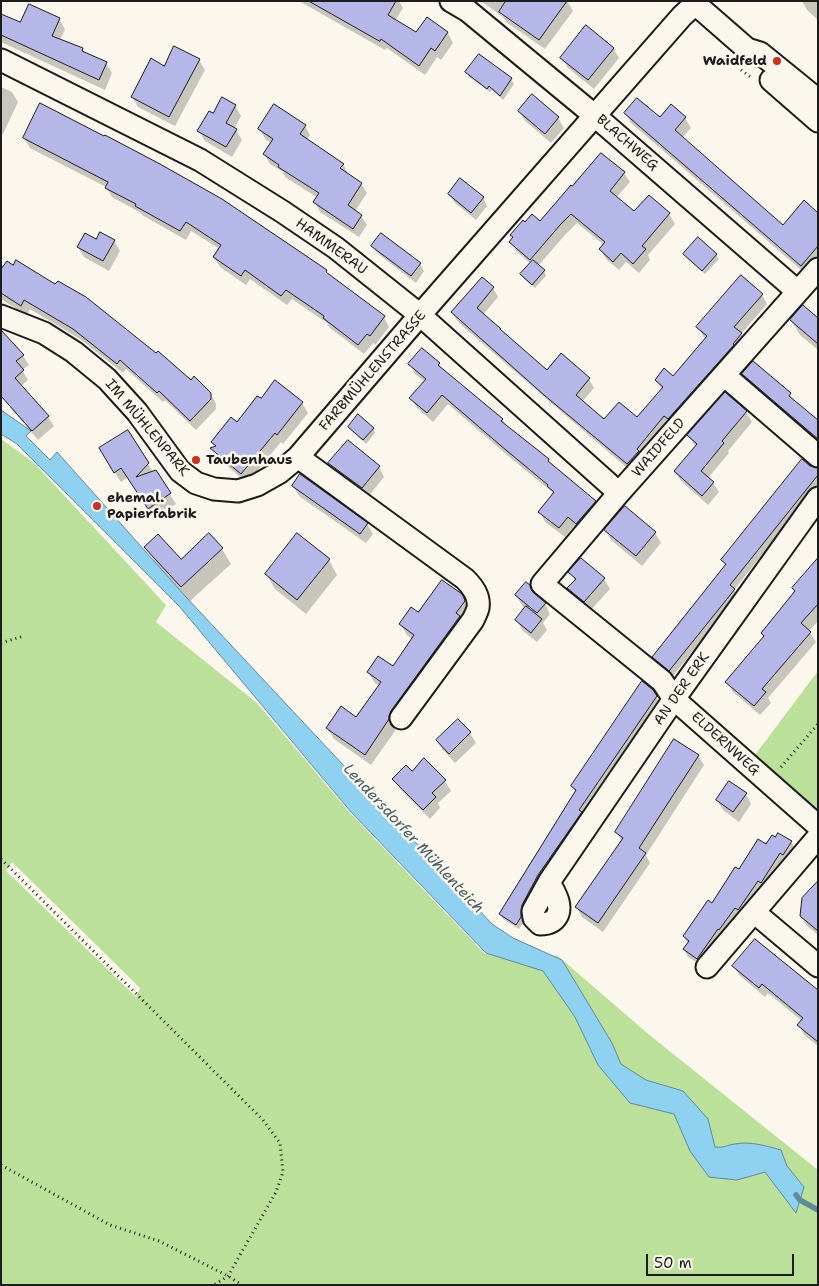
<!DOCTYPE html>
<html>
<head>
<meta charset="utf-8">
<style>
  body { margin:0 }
  #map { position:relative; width:819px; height:1286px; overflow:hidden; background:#fbf7ec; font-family:"Shantell Sans",sans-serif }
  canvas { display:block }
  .frame { position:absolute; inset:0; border:2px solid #1c1c1c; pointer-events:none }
  .scale { position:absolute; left:646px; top:1254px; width:148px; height:22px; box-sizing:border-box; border:2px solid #1c1c1c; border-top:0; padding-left:6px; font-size:15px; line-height:18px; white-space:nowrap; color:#1c1c1c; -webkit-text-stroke:4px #fbf7ec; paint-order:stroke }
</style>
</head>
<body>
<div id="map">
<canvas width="819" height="1286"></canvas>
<div class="frame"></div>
<div class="scale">50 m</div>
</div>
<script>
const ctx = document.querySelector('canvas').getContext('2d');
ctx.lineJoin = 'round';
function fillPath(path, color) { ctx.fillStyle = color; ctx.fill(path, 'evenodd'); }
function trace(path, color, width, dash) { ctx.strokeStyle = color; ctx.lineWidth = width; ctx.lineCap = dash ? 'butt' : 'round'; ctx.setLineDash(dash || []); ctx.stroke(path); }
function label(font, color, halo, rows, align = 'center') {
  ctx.font = font + ' "Shantell Sans",sans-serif'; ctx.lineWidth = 5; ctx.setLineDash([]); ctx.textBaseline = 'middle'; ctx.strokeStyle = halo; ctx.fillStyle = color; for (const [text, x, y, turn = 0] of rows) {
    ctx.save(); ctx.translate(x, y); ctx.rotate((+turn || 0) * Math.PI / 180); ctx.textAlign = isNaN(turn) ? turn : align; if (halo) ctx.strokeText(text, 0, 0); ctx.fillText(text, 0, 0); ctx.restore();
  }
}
fillPath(new Path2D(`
  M1 439 34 463 166 605 156 622 257 703 350 813 485 954 558 956 647 1033 818 1170V1285H1ZM12 862 140 988 136 997 6 871Z
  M818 671V818L752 759Z`), '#bae09a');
const water = new Path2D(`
  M1 410 31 431 26 436 50 460 57 452 186 597 492 924 513 938 562 960 612 1043 621 1064 646 1080 683 1091 708 1119 715 1147C726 1148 726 1145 735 1144 751 1141 766 1146 781 1150L787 1166 804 1187 796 1213 765 1172 737 1180 709 1177 690 1151 674 1114 630 1103 598 1065 575 1017 543 971 486 953 351 812 179 606 17 444 1 434Z`);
fillPath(water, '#8fd1f1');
trace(water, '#61899c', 1);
fillPath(new Path2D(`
  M299 1H399L403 8 395 21 416 34 427 19 448 33 453 43 441 60 437 57 425 75 387 48 385 50Z
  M481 1H567L573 11 545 49 506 22 503 17Z
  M802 1H818V20L807 10Z
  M1 15 21 24 59 19 65 29 60 40 82 49 85 54 106 63 112 73 105 90 1 42Z
  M613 48 619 58 594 89 568 68 562 58Z
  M479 56 511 79 514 84 503 100 492 90 490 92 469 77 467 72Z
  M199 60 205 70 175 126 138 107 132 97Z
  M1 87 12 92 18 102 3 134H1Z
  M235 106 241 116 234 129 236 130 242 140 232 157 205 141 199 131 213 115Z
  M519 111 558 118 564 128 551 143 525 121Z
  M626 113 660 119 685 118 691 128 682 138 783 226 818 215V262L807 275 631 123Z
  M305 126 310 135 307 140 343 164 348 174 361 184 367 193 355 211 361 216 367 225 359 237 320 212 315 202 318 198 285 177 283 172 270 164 264 154 271 143 265 139 260 129Z
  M24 138 326 271 328 275 384 317 389 327 375 345 373 343 364 354 330 328 327 323 292 299 287 305 250 279 246 285 220 267 214 257 220 249 191 231 186 240 142 215 141 213 112 197 106 187 30 148Z
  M624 173 630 182 616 198 634 213 649 197 669 214 675 224 648 255 650 260 639 273 626 262 619 270 606 259 600 249 604 245 577 223 565 235 538 266 544 271 546 276 535 288 524 279 522 275 531 264 516 251 511 242 514 238 512 235 540 223Z
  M449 194 483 198 487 206 476 220 454 202Z
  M97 241H114L120 251 109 271 84 257 78 247Z
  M373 246 420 264 424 271 416 283 377 253Z
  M685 254 716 255 719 259 705 274 688 259Z
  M1 264 210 393 216 404V409L196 430 165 400 163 402 126 369 123 373 80 339 30 309 27 315 1 299Z
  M741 277 762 295 767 304 741 334 746 343 632 472 551 403 458 322 453 313 482 278 493 288 498 297 483 315 547 371 589 379 594 388 582 402 605 421 637 419 662 390 656 380 673 377 706 339 703 336 698 327Z
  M791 320H818V350L800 335Z
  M6 336 23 356 29 365 22 370 28 380 21 386 48 417 54 426 38 440 12 410 7 401Z
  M410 364H439L443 370 502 419 506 425 548 460 552 467 595 501 601 511 582 533 574 526 565 537 545 522 540 512 553 494 552 492 507 455 448 404 433 422 417 408 411 398 425 382 415 374Z
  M743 374 790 394 793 400 818 422V441L746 379Z
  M725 394 746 412 752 422 728 451 729 453 708 478 713 483 719 492 708 505 681 481 675 472 696 447 688 436Z
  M302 403 308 413 283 444 281 442 247 483 218 458 212 449 216 447 212 442 237 423Z
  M349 427 373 428 375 433 366 444 352 431Z
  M106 459 148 464 153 472 155 471 176 504 154 518 128 477 121 482Z
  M330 464 379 467 384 477 368 497 335 474Z
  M809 467 818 469V484L734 590 737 595 673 676 657 663 654 657 726 566 723 560Z
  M293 486 367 524 373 534 366 543 299 496Z
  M605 530 655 533 661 543 642 566 611 540Z
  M146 547 181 560 222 549 231 564 190 601 155 562Z
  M818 559V621L809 631 816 642 768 698 771 703 760 715 733 692 727 682 765 637 762 633 796 592Z
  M329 560 337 575 306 614 275 589 266 574Z
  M570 572 604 579 610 589 590 611 575 598 569 589 575 581Z
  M461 595 471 612 397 722 395 731 371 765 334 739 327 728 357 719 379 686 375 683 368 672 394 667 413 640 407 635 400 624 418 613Z
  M516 596H535L545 604 550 614 543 623 547 630 537 642 522 630 517 620 526 609 522 605Z
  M652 690 659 702 582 815 584 818 524 911 523 923 519 929 503 919 500 914 576 792 572 786Z
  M470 733 476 743 455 763 443 750 437 741Z
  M698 755 704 765 646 855 650 863 603 932 582 917 577 908 622 842 616 832Z
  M412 772 445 781 451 791 438 803 440 808 430 819 400 789 394 779Z
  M746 794 751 804 739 822 723 810 717 800Z
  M776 839 791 842 795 849 787 861 785 860 765 889 701 965 688 957 684 950 688 944 684 937 712 904 739 870Z
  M818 887V937L817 934 807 926 801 916Z
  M734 966 818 1000V1046L804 1035 799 1025 802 1021 768 993 765 997 739 975Z`), '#0003');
trace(new Path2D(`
  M796 1195 800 1200 818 1210`), '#61899c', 5.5);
const building = new Path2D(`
  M309 1H396L388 15 416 32 427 17 448 32 435 51 431 48 419 66 381 39 380 41Z
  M506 1H567L539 40 499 12Z
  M29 4 60 18 52 36 83 48 82 51 107 62 99 80 1 35V14L20 22Z
  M586 25 614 48 588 80 560 58Z
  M174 46 200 59 169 117 131 97 151 58 164 66Z
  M479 54 512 78 500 96 489 86 487 89 465 72Z
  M532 94 559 117 545 134 518 111Z
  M222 97 236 105 226 123 237 129 226 147 197 131 209 111 213 113Z
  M637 98 660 117 671 104 686 117 675 130 783 225 804 200 818 213V246L801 266 624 113Z
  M40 103 104 136 105 135 160 164 222 199 327 270 326 272 385 316 370 336 367 334 358 345 323 318 324 316 286 290 281 296 245 270 241 276 213 257 221 245 186 222 180 231 135 206 136 204 105 188 108 182 23 138Z
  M274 104 306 125 300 134 344 164 340 168 362 183 348 205 362 215 353 229 313 202 319 193 278 167 279 165 263 154 273 139 258 129Z
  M601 153 625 172 610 191 634 211 649 195 670 213 642 246 646 249 633 264 621 253 613 262 599 249 605 242 571 214 560 225 530 260 509 242 513 237 510 235 523 220 525 222 532 214 540 221 571 185 572 186Z
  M460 178 484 197 471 213 448 194Z
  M100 232 115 240 103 261 77 247 85 233 96 239Z
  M381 233 421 263 411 276 371 246Z
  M698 237 717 254 702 271 683 254Z
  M16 260 55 284 58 281 86 297 156 353 158 351 191 380 194 376 211 393V399L190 421 159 391 157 393 120 360 117 364 73 329 24 300 21 306 1 293V269L7 261 13 265Z
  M533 260 545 270 532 285 520 274Z
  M741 275 763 294 734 327 742 333 733 344 734 345 668 419 664 416 637 449 639 451 627 464 544 395 451 312 482 277 494 287 477 308 501 329H500L547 370 561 353 590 378 576 395 604 419 619 402 637 417 663 387 655 380 664 368 673 376 707 336 696 327Z
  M803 305 818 318V344L790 320Z
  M1 330 24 355 16 361 24 370 15 378 49 416 32 431 1 396Z
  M422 348 440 363 438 365 503 419 501 421 549 459 548 461 596 501 576 524 568 517 559 528 538 512 554 492 547 486 548 485 500 445 442 395 427 413 409 398 426 379 408 364Z
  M753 361 791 393 789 396 818 420V439L742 374Z
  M275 380 303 402 277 435 275 433 241 474 210 448 216 446 211 442 231 417 237 422 257 396 261 398Z
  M725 392 747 411 722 441 724 443 701 471 714 482 702 496 674 471 697 444 687 435Z
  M358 414 374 428 363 440 348 427Z
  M128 430 149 463 136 477 156 470 171 493 148 509 121 468 114 473 99 448Z
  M348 440 380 466 362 488 328 463Z
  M802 459 810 466 818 468V475L730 585 735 589 669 671 652 657 726 564 721 560Z
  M300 474 368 523 360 534 292 486Z
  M625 506 656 532 636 556 604 530Z
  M209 533 223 548 181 587 144 547 158 534 181 559Z
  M297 533 330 559 297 600 265 574Z
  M581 558 605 578 584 602 567 588 576 579 568 572Z
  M818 558V604L801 623 811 632 762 689 766 692 754 706 725 682 764 636 761 633 795 591 792 588Z
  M442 580 462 594 464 598 465 601 456 613 460 616 391 711 389 716V719L365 755 326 728 341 706 356 717 381 682 367 672 378 656 393 666 414 635 399 624 411 607 418 612Z
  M526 582 530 585 531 589 534 593 546 603 537 613 515 595Z
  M526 606 542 619 531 633 515 620Z
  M642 681 653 690 657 696 579 810 582 812 538 875 522 905 521 912V917L516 925 499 914 576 790 571 786Z
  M458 719 471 732 449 754 436 740Z
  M674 739 699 755 639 848 646 853 598 923 575 907 623 838 615 832Z
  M424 758 446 780 432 793 436 797 423 810 392 779 406 765 412 771Z
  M729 781 747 793 733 812 716 800Z
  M778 833 792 841 783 855 780 853 761 883 758 881 738 910 735 908 719 930 718 929 697 959 683 949 689 941 683 936 708 900 712 903 735 867 739 869 758 839 766 844 772 835 775 837Z
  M818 881V931L800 916 802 898Z
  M755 939 818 990V1042L797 1025 803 1018 762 984 759 988 732 966Z`);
fillPath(building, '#b4b7e8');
trace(building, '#1c1c1c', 1);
const minor = new Path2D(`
  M451 1 468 11 594 115 797 291
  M692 1 747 49 760 53 818 100
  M1 60 200 160 283 212 336 248 420 315 619 493
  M771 80 818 121
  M818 269 619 493 542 584 662 681 674 699 818 826
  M1 316 44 333 74 352 107 379 137 412 180 471 196 483 214 489 238 491 257 485 280 472 298 457 420 315 682 16 695 4
  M724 375 818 456
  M298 457 465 579C473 587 480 596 478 608 477 612 475 616 473 620L401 718
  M549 882C554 892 563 905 557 916 553 923 547 924 540 924L534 918 533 911 549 882 674 699 818 498
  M754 912 818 966
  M707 967 818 837`);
trace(minor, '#1c1c1c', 25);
trace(new Path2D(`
  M741 70 752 78
  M1 643 24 636
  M781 767 818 724
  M1 859 263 1120 280 1143 283 1172 276 1192 228 1276 214 1285
  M1 1165 110 1225 159 1241 228 1276 242 1285`), '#1c1c1c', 3, [1, 4]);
trace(minor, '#fbf7ec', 21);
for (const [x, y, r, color] of [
  [777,61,5,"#c8321e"],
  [196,460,5,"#c8321e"],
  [97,506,5,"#c8321e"]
]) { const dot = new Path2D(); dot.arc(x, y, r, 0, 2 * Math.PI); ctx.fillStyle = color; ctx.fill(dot); trace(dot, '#fbf7ec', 2); }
label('bold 14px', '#1c1c1c', '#fbf7ec', [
  ["Waidfeld",767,61,"right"],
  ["Taubenhaus",206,460],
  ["ehemal.",107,498],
  ["Papierfabrik",107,514]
], 'left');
label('14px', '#1c1c1c', '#fbf7ec', [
  ["BLACHWEG",627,143,41],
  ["HAMMERAU",331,247,36],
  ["FARBMÜHLENSTRASSE",373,371,-49],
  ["IM MÜHLENPARK",147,428,50],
  ["WAIDFELD",659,448,-49],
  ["AN DER ERK",682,689,-55],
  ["ELDERNWEG",725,744,42]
]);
label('italic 15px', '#445b67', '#fbf7ec', [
  ["Lendersdorfer Mühlenteich",413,839,47]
]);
</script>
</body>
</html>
